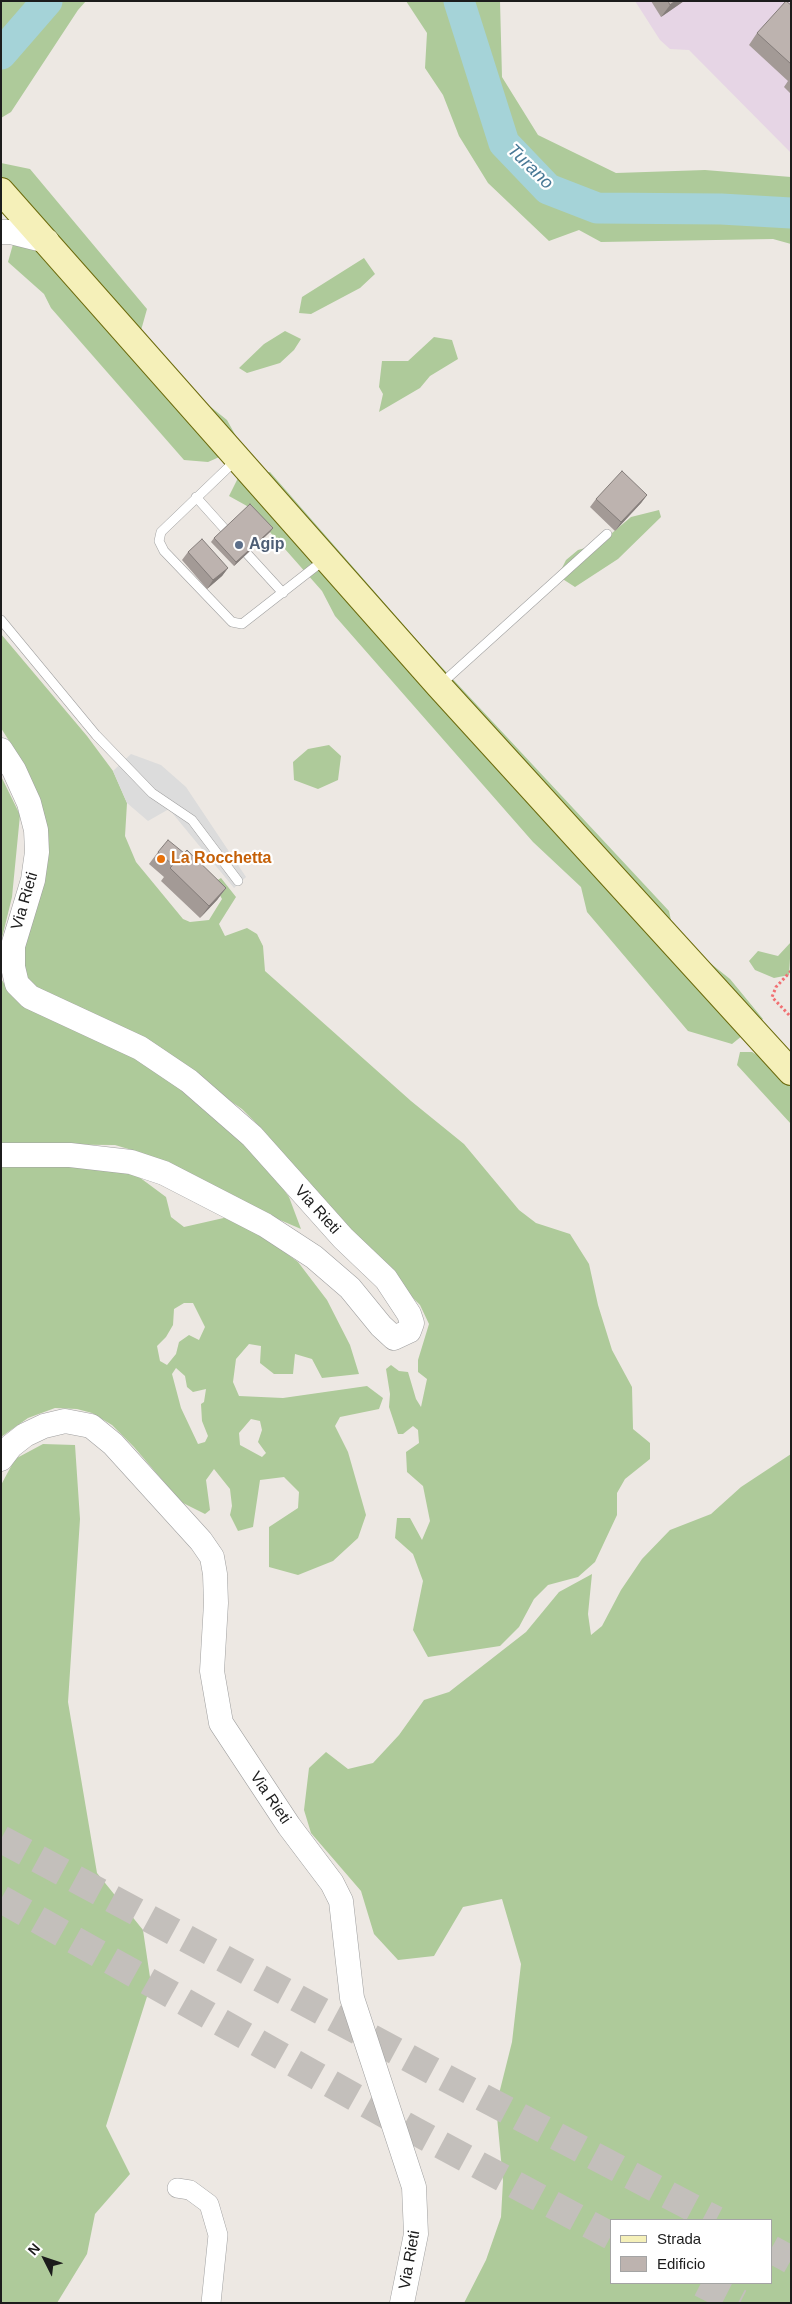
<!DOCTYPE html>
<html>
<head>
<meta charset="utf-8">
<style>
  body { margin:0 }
  #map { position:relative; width:792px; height:2304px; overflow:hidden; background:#ede8e3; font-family:Helvetica,sans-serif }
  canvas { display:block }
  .frame { position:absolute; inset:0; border:2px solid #1c1c1c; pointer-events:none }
  .legend { position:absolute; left:610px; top:2219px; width:162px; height:65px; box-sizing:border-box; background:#fff; border:1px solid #a4a4a4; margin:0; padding:6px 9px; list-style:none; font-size:15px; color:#1c1c1c }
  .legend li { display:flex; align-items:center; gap:10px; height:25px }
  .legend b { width:25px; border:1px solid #a4a4a4 }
  .north { position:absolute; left:20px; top:2234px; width:50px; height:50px; -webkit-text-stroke:4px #fff; paint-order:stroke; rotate:311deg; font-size:14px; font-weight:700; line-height:20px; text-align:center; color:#1c1c1c }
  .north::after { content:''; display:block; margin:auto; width:18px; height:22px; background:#1c1c1c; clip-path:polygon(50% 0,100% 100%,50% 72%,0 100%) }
</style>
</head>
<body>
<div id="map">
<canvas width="792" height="2304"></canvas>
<div class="frame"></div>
<ul class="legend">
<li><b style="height:6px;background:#f5f0b9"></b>Strada</li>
<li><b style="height:14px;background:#bdb3af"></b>Edificio</li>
</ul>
<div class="north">N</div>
</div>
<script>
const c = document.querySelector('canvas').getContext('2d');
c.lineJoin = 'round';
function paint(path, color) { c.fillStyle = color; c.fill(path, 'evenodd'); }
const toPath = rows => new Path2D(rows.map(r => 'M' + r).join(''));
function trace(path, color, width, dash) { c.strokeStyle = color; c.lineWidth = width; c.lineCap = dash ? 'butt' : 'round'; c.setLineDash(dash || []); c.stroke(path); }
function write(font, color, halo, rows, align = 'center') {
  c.font = font + ' Helvetica,sans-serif'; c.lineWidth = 4.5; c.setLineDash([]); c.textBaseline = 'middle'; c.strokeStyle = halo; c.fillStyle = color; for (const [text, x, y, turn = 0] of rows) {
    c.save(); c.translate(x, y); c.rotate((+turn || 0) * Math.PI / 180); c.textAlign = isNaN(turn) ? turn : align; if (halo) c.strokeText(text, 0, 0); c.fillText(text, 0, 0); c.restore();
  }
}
paint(toPath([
  [635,1,791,1,791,153,689,50,670,49,660,40]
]), '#e6d5e5');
paint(toPath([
  [1,1,86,1,78,10,11,112,1,118],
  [406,1,500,1,502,77,538,135,616,173,705,170,791,177,791,244,773,239,601,242,579,230,549,241,488,183,459,136,443,95,425,68,427,33],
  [1,163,30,169,147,309,140,334,196,395,227,420,242,447,208,462,184,460,51,308,44,294,8,262,17,230,1,209],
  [364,258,375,274,360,288,311,314,299,313,302,297],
  [285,331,301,339,294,350,280,363,247,373,239,368,264,344],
  [434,337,452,340,458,359,430,376,420,388,379,412,383,394,379,387,382,361,408,361],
  [270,472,422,646,669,911,674,934,730,979,763,1019,732,1044,688,1031,587,912,581,887,533,842,335,616,322,591,247,506,229,496,238,478],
  [659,510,661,517,618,559,575,587,558,576,566,560,578,550,599,544,631,517],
  [1,634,87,736,113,771,127,803,125,836,136,862,183,919,190,922,209,920,222,899,213,883,221,878,236,897,219,924,225,936,247,928,257,934,263,946,265,971,411,1101,464,1144,519,1210,536,1223,570,1234,589,1264,598,1305,612,1350,632,1387,633,1429,650,1443,650,1459,625,1479,617,1493,617,1515,595,1562,578,1577,548,1585,534,1599,519,1627,500,1646,428,1657,413,1630,423,1581,413,1554,395,1538,397,1518,410,1518,422,1540,430,1521,423,1486,407,1472,406,1452,419,1443,418,1430,413,1426,403,1434,398,1434,389,1407,390,1394,386,1369,391,1365,399,1371,408,1372,416,1399,421,1407,427,1379,418,1372,418,1360,429,1324,420,1305,346,1231,263,1130,242,1109,175,1063,36,989,22,974,19,955,38,891,26,768,1,728],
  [329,745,341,756,338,780,318,789,294,780,293,762,308,749],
  [1,776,20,815,12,897,1,942],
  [791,942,789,975,774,978,755,970,749,961,758,951,778,956],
  [1,979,14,997,146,1063,215,1114,271,1171,289,1197,301,1229,173,1174,142,1153,115,1145,1,1144],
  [740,1052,752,1052,775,1066,791,1084,791,1124,737,1065],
  [1,1162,39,1162,135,1174,166,1197,171,1217,184,1227,228,1217,271,1242,298,1262,327,1300,350,1345,359,1374,322,1378,312,1359,295,1354,293,1374,274,1374,260,1363,261,1346,249,1344,236,1359,233,1382,239,1396,283,1398,367,1386,383,1398,379,1409,340,1417,335,1426,348,1452,366,1515,358,1538,333,1561,298,1575,269,1567,269,1527,298,1508,299,1492,284,1477,260,1480,253,1527,238,1531,230,1515,232,1506,230,1489,214,1469,206,1480,210,1510,205,1514,181,1502,134,1447,112,1425,92,1413,77,1409,55,1408,28,1418,1,1437],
  [184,1303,193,1303,205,1327,199,1340,189,1335,179,1342,176,1354,167,1365,160,1361,157,1346,166,1337,173,1325,174,1309],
  [176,1368,185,1376,187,1387,193,1392,206,1389,204,1402,201,1404,202,1421,208,1436,205,1442,198,1444,181,1408,172,1374],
  [251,1419,260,1421,262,1430,258,1442,266,1453,262,1457,240,1445,239,1433],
  [43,1444,75,1445,80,1519,68,1702,97,1873,143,1930,151,1984,106,2126,130,2174,95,2214,87,2254,57,2303,1,2303,1,1485,15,1459],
  [791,1454,791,2303,464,2303,486,2260,501,2217,503,2181,496,2106,512,2042,521,1964,502,1899,463,1907,434,1956,398,1960,374,1934,361,1891,311,1833,304,1810,309,1768,326,1752,348,1769,373,1763,399,1735,424,1700,449,1692,526,1632,559,1592,592,1574,588,1614,591,1635,602,1626,621,1590,642,1559,670,1530,711,1514,741,1487],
  [611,2220,771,2220,771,2283,611,2283]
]), '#aeca9a');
paint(toPath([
  [131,754,161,765,186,787,246,877,234,888,169,809,148,821,127,803,113,771]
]), '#dcdcdc');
trace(toPath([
  [459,1,504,143,548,189,597,208,721,209,791,213],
  [1,54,47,1]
]), '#a5d3d8', 31);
trace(toPath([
  [1,1839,444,2077,716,2220],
  [1,1899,415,2131,611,2236],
  [771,2249,791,2260],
  [701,2283,740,2303]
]), '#c3bfbb', 28, [28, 14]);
const service = toPath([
  [236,460,161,532,159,541,164,551,232,622,242,624,324,560],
  [196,497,231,536],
  [240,546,283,593],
  [1,620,96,735,152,793,192,820,238,881],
  [441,684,607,534]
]);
const minor = toPath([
  [177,2188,190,2190,209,2204,218,2235,211,2303]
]);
const tertiary = toPath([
  [1,232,11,232,47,241],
  [1,750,14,770,29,803,36,830,37,852,33,880,13,946,13,967,17,984,30,997,140,1048,189,1081,252,1136,343,1238,386,1279,409,1314,412,1323,409,1331,394,1338,381,1326,350,1288,314,1257,265,1225,164,1173,131,1162,70,1155,1,1155],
  [1,1459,11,1446,25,1435,44,1426,65,1421,91,1426,113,1444,201,1541,212,1557,215,1574,216,1603,212,1671,221,1723,289,1826,332,1883,341,1901,352,1998,414,2187,416,2234,402,2303]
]);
const secondary = toPath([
  [1,191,439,686,791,1072]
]);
trace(service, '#a0a0a0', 10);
trace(minor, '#a0a0a0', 20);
trace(tertiary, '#a0a0a0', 25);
trace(secondary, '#6b6a0b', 28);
trace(toPath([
  [791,971,776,987,772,997,791,1017]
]), '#f17073', 3, [2.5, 2.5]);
trace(service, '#fff', 9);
trace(minor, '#fff', 19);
trace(tertiary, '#fff', 24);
trace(secondary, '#f5f0b9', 26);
paint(toPath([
  [651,1,684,1,661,17],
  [791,5,791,94,784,87,788,81,749,45,757,33],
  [647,495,641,503,615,531,590,507,596,499],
  [273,528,270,532,234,566,211,542,214,538],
  [188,552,228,568,222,576,207,589,182,560],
  [158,852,226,888,217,900,200,918,161,881,164,877,149,864]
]), '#a39a96');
paint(toPath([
  [675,1,684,1,661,17,670,5],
  [647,495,641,503,615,531,621,522],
  [273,528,270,532,234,566,236,562],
  [228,568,222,576,207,589,213,580],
  [226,888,217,900,200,918,209,906]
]), '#847d7a');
const building = toPath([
  [668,1,675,1,670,5,668,1],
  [786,1,791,5,791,64,757,33,786,1],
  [622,471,647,495,621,522,596,499,622,471],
  [250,504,273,528,236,562,214,538,250,504],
  [202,539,228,568,213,580,188,552,202,539],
  [168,840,184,853,187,850,226,888,209,906,170,868,173,865,158,852,168,840]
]);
paint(building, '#bdb3af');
trace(building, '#847d7a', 1);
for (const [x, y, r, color] of [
  [239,545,5,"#5c6f8a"],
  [161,859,5,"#e8710a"]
]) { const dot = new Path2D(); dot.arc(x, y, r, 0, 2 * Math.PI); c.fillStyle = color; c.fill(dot); trace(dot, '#fff', 2); }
write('bold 16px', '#4e5e75', '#fff', [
  ["Agip",249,545]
], 'left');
write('bold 16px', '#c56008', '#fff', [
  ["La Rocchetta",171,859]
], 'left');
write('16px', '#1c1c1c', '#fff', [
  ["Via Rieti",25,901,-74],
  ["Via Rieti",317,1210,48],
  ["Via Rieti",270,1798,56],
  ["Via Rieti",410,2260,-80]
]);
write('italic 18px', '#497996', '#fff', [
  ["Turano",530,167,44]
]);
</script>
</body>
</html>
